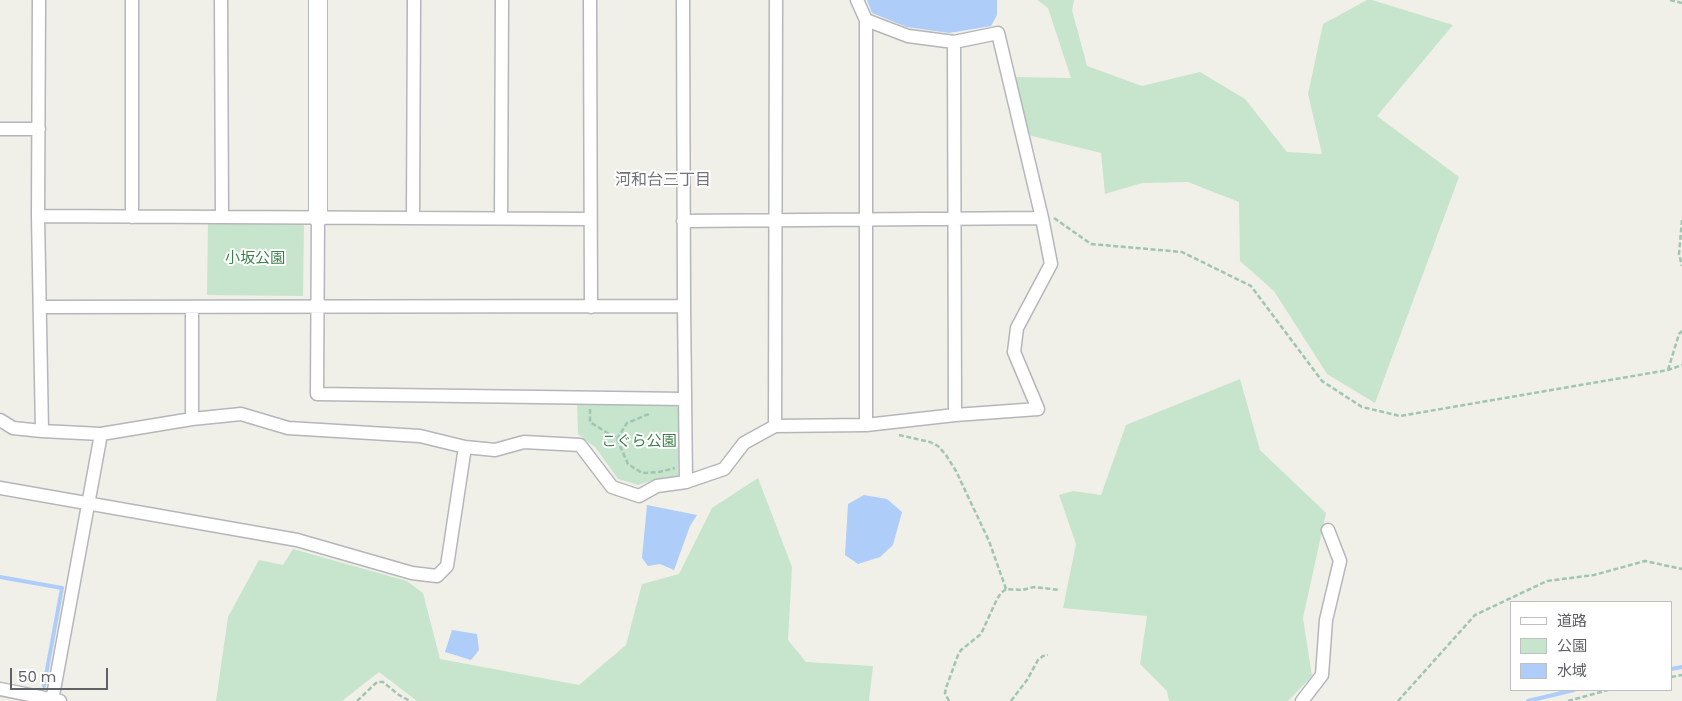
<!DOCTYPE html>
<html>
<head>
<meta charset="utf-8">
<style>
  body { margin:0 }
  #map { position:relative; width:1682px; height:701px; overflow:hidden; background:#f0efe8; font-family:Poppins,"Noto Sans JP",sans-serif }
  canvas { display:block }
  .legend { position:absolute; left:1510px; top:601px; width:162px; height:90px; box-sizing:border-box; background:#fff; border:1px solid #bfc0c2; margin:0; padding:6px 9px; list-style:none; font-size:15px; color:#5f6167 }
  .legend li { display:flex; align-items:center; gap:10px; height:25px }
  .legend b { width:25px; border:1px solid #bfc0c2 }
  .scale { position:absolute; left:10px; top:668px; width:98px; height:22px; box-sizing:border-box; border:2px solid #5f6167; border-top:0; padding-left:6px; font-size:15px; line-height:18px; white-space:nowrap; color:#5f6167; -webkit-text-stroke:4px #fff; paint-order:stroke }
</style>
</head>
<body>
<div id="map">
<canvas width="1682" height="701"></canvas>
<ul class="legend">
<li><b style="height:6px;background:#fff"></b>道路</li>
<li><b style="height:14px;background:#c7e5cc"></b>公園</li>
<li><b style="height:14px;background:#afcdf9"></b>水域</li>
</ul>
<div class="scale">50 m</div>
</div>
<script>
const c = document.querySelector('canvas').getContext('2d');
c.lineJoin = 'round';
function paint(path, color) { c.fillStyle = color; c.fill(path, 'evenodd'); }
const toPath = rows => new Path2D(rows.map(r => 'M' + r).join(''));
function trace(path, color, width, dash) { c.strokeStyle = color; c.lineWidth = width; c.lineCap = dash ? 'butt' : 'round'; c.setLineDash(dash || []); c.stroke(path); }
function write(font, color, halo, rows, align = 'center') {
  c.font = font + ' Poppins,"Noto Sans JP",sans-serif'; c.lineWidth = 4; c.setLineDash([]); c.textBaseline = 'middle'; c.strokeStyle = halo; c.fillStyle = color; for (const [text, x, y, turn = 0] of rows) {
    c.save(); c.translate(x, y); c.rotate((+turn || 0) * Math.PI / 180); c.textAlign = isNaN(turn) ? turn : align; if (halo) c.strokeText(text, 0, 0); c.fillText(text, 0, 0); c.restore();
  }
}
paint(toPath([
  [1037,0,1074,0,1072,10,1087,66,1142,86,1200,72,1245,99,1287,152,1322,154,1308,94,1323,24,1367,0,1372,0,1453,25,1377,116,1459,177,1375,403,1327,374,1274,291,1240,261,1239,202,1188,182,1142,183,1105,194,1101,153,1028,135,1014,77,1071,78,1048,8],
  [208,223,304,224,303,296,207,295],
  [1240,379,1260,450,1326,513,1303,618,1312,676,1288,701,1169,701,1167,691,1140,664,1147,616,1063,608,1076,544,1059,495,1073,491,1101,495,1126,425],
  [577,403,674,403,678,408,678,477,660,478,638,485,618,479,595,447,578,434],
  [758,478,792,567,788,640,806,662,873,666,869,701,417,701,379,672,342,701,216,701,228,617,259,560,283,565,293,549,407,581,423,593,440,659,579,685,626,645,642,584,679,574,712,508]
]), '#c7e5cc');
paint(toPath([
  [867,0,997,0,997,15,991,26,949,33,907,27,872,13],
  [864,495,887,499,902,512,893,545,880,557,858,564,845,555,848,504],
  [647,505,697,515,690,526,674,570,660,564,648,566,642,558],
  [452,630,477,634,479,650,471,660,445,652]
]), '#afcdf9');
trace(toPath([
  [0,577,62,588,44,686],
  [1671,669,1682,667],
  [1528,701,1574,690]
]), '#afcdf9', 4);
const street = toPath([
  [39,0,38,216,42,431],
  [221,0,222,217],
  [590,0,591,307],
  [683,0,684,306,686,482],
  [857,0,866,20,866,425],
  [954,42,955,415],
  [0,129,39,129],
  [38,216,590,219],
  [132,217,132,0],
  [318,218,317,394,685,399],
  [413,218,414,0],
  [501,218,502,0],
  [683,221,1042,218],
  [40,307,684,306],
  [192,419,192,307],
  [0,420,13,428,42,431,101,434,192,419,241,414,288,428,420,436,465,447,495,450,524,442,580,445,612,487,639,496,657,486,686,482,724,469,744,443,775,426,866,425,955,415,1038,409,1014,352,1017,328,1051,264,1042,218,998,33,954,42,908,36,866,20],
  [775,426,776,0],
  [0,488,297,540,412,573,437,576,447,566,465,447],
  [0,689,60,701],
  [52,701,101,434],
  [1302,701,1322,675,1326,620,1340,561,1328,530]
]);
const secondary = toPath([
  [318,0,318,218]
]);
trace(street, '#b5b6bb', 15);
trace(secondary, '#b6b8be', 20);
trace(toPath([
  [1670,0,1682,3],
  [1054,218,1091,244,1182,252,1251,286,1322,381,1362,407,1400,416,1668,370,1682,365],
  [1682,220,1679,254,1682,266],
  [1668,370,1679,334,1682,331],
  [590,409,590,422,617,439,628,464,642,473,659,472,675,468],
  [899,435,930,442,938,446,946,455,956,471,989,541,1006,589],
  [617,439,627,423,649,414],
  [1671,677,1682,675],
  [357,701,377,682,383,682,399,695,410,701],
  [949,701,945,693,946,688,958,655,961,650,981,634,997,599,1001,593,1006,589,1022,590,1034,587,1060,590],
  [1011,701,1027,680,1038,660,1043,656,1048,655],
  [1398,701,1475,615,1547,581,1594,575,1645,561,1682,569],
  [1568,701,1608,690]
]), '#a0c6b1', 2.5, [5, 2.5]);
trace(street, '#fff', 12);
trace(secondary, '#fff', 18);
write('15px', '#3c814a', '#fff', [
  ["小坂公園",255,259],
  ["こぐら公園",639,442]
]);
write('16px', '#707379', '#fff', [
  ["河和台三丁目",663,181]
]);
</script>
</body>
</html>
